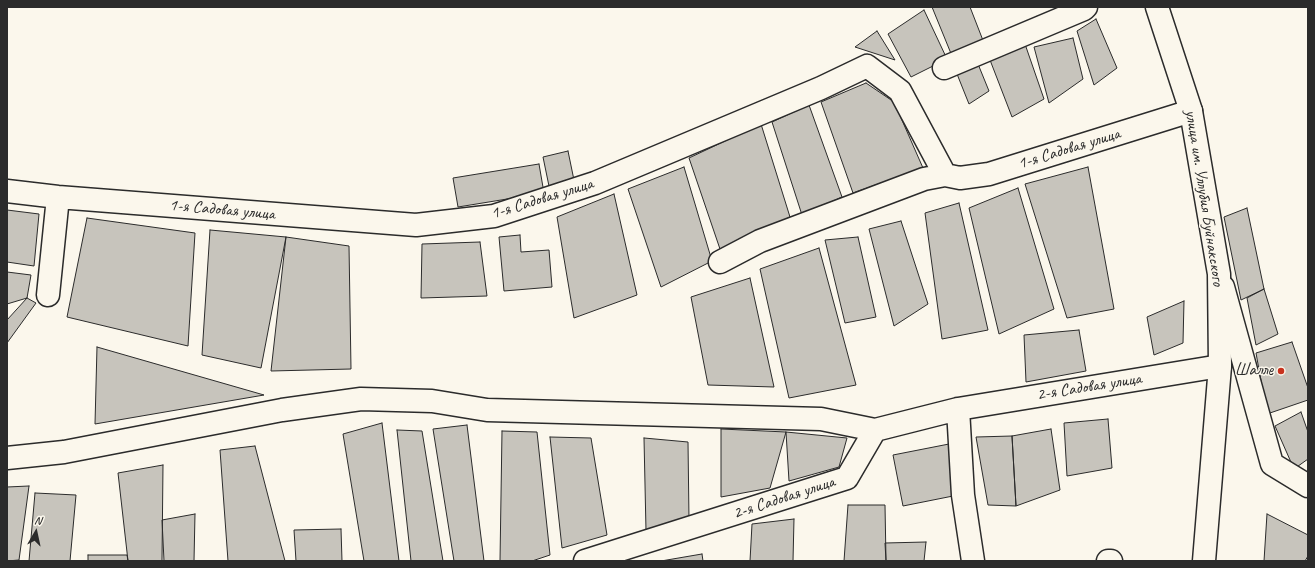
<!DOCTYPE html>
<html>
<head>
<meta charset="utf-8">
<style>
  body { margin:0 }
  #map { position:relative; width:1315px; height:568px; overflow:hidden; background:#fbf7ec; font-family:Caveat,sans-serif }
  canvas { display:block }
  .frame { position:absolute; inset:0; border:8px solid #2b2b2b; pointer-events:none }
  .north { position:absolute; left:16px; top:512px; width:40px; height:40px; -webkit-text-stroke:3px #fbf7ec; paint-order:stroke; rotate:9deg; font-size:11px; font-weight:700; line-height:16px; text-align:center; color:#2b2b2b }
  .north::after { content:''; display:block; margin:auto; width:14px; height:18px; background:#2b2b2b; clip-path:polygon(50% 0,100% 100%,50% 72%,0 100%) }
</style>
</head>
<body>
<div id="map">
<canvas width="1315" height="568"></canvas>
<div class="frame"></div>
<div class="north">N</div>
</div>
<script>
const c = document.querySelector('canvas').getContext('2d');
c.lineJoin = 'round';
function paint(path, color) { c.fillStyle = color; c.fill(path, 'evenodd'); }
const toPath = rows => new Path2D(rows.map(r => 'M' + r).join(''));
function trace(path, color, width, dash) { c.strokeStyle = color; c.lineWidth = width; c.lineCap = dash ? 'butt' : 'round'; c.setLineDash(dash || []); c.stroke(path); }
function write(font, color, halo, rows, align = 'center') {
  c.font = font + ' Caveat,sans-serif'; c.lineWidth = 3; c.setLineDash([]); c.textBaseline = 'middle'; c.strokeStyle = halo; c.fillStyle = color; for (const [text, x, y, turn = 0] of rows) {
    c.save(); c.translate(x, y); c.rotate((+turn || 0) * Math.PI / 180); c.textAlign = isNaN(turn) ? turn : align; if (halo) c.strokeText(text, 0, 0); c.fillText(text, 0, 0); c.restore();
  }
}
const building = toPath([
  [932,7,970,7,984,43,952,56,932,7],
  [924,10,947,59,911,77,888,34,924,10],
  [1096,19,1117,68,1094,85,1077,31,1096,19],
  [877,31,895,60,855,47,877,31],
  [1073,38,1083,79,1049,103,1034,47,1073,38],
  [1025,44,1044,99,1012,117,990,60,1025,44],
  [978,64,989,91,969,104,957,74,978,64],
  [866,83,894,102,923,168,853,193,821,102,866,83],
  [809,105,842,197,802,215,772,122,809,105],
  [761,124,790,217,721,252,689,158,761,124],
  [568,151,575,185,550,191,543,157,568,151],
  [539,164,544,193,458,207,453,178,539,164],
  [684,167,712,261,661,287,628,189,684,167],
  [1088,167,1114,309,1067,318,1025,184,1088,167],
  [1018,188,1054,309,999,334,969,208,1018,188],
  [614,194,637,295,574,318,557,217,614,194],
  [959,203,988,330,942,339,925,213,959,203],
  [1247,208,1264,289,1241,300,1224,217,1247,208],
  [7,210,39,214,34,266,7,262,7,210],
  [87,218,195,233,188,346,67,317,87,218],
  [901,221,928,304,894,326,869,229,901,221],
  [210,230,286,237,261,368,202,355,210,230],
  [520,235,521,252,549,250,552,287,504,291,499,237,520,235],
  [286,237,349,246,351,369,271,371,286,237],
  [858,237,876,317,845,323,825,240,858,237],
  [480,242,487,296,421,298,422,244,480,242],
  [819,248,856,385,789,398,760,269,819,248],
  [7,272,31,275,27,298,7,304,7,272],
  [750,278,774,387,708,385,691,297,750,278],
  [1264,289,1278,334,1256,345,1247,298,1264,289],
  [27,298,36,303,7,343,7,320,27,298],
  [1184,301,1183,343,1154,355,1147,317,1184,301],
  [1079,330,1086,371,1026,382,1024,335,1079,330],
  [1292,342,1308,388,1308,400,1267,414,1256,353,1292,342],
  [97,347,264,395,95,424,97,347],
  [1301,412,1308,432,1308,459,1294,469,1275,426,1301,412],
  [1108,419,1112,468,1067,476,1064,423,1108,419],
  [382,423,399,561,364,561,343,434,382,423],
  [467,425,484,561,454,561,433,429,467,425],
  [721,429,786,432,770,488,721,497,721,429],
  [1051,429,1060,490,1016,506,1012,436,1051,429],
  [397,430,422,431,443,561,411,561,397,430],
  [502,431,537,432,550,555,532,561,500,561,502,431],
  [786,432,847,438,839,467,789,481,786,432],
  [1012,436,1016,506,988,505,976,437,1012,436],
  [550,437,591,438,607,535,562,548,550,437],
  [644,438,688,442,689,520,646,531,644,438],
  [949,444,958,495,903,506,893,455,949,444],
  [255,446,285,561,228,561,220,450,255,446],
  [163,465,162,561,128,561,118,473,163,465],
  [29,486,19,560,7,561,7,487,29,486],
  [35,493,76,495,70,561,29,561,35,493],
  [848,505,885,505,886,561,844,561,848,505],
  [195,514,194,561,164,561,162,520,195,514],
  [1267,514,1308,535,1308,556,1305,561,1264,561,1267,514],
  [794,519,793,561,750,561,752,524,794,519],
  [341,529,342,561,296,561,294,530,341,529],
  [926,542,924,561,886,561,885,543,926,542],
  [702,554,703,561,661,561,702,554],
  [88,555,127,555,128,561,88,561,88,555]
]);
paint(building, '#c7c4bc');
trace(building, '#2b2b2b', 1);
const street = toPath([
  [944,68,1084,9,1086,7],
  [7,191,58,197,416,225,494,216,595,183,821,88,867,66,900,91,945,175],
  [720,262,760,241,924,179,945,175,960,178,989,174,1191,111],
  [1223,287,1272,464,1308,486],
  [48,295,58,197],
  [958,409,963,495,973,561],
  [7,458,64,452,282,410,361,399,432,401,487,410,821,419,875,430],
  [585,561,847,478,875,430,958,409,1220,366],
  [1108,561,1111,561]
]);
const secondary = toPath([
  [1157,7,1191,111,1219,274,1220,366,1204,561]
]);
trace(street, '#2b2b2b', 25);
trace(secondary, '#2b2b2b', 25);
trace(street, '#fbf7ec', 22);
trace(secondary, '#fbf7ec', 22);
for (const [x, y, r, color] of [
  [1281,371,4,"#c8321e"]
]) { const dot = new Path2D(); dot.arc(x, y, r, 0, 2 * Math.PI); c.fillStyle = color; c.fill(dot); trace(dot, '#fbf7ec', 1.5); }
write('17px', '#2b2b2b', '#fbf7ec', [
  ["1-я Садовая улица",1069,149,-17],
  ["улица им. Уллубия Буйнакского",1204,198,81],
  ["1-я Садовая улица",542,199,-17],
  ["1-я Садовая улица",222,210,5],
  ["2-я Садовая улица",1089,387,-9],
  ["2-я Садовая улица",784,498,-18]
]);
write('17px', '#2b2b2b', '#fbf7ec', [
  ["Шалле",1273,371]
], 'right');
</script>
</body>
</html>
